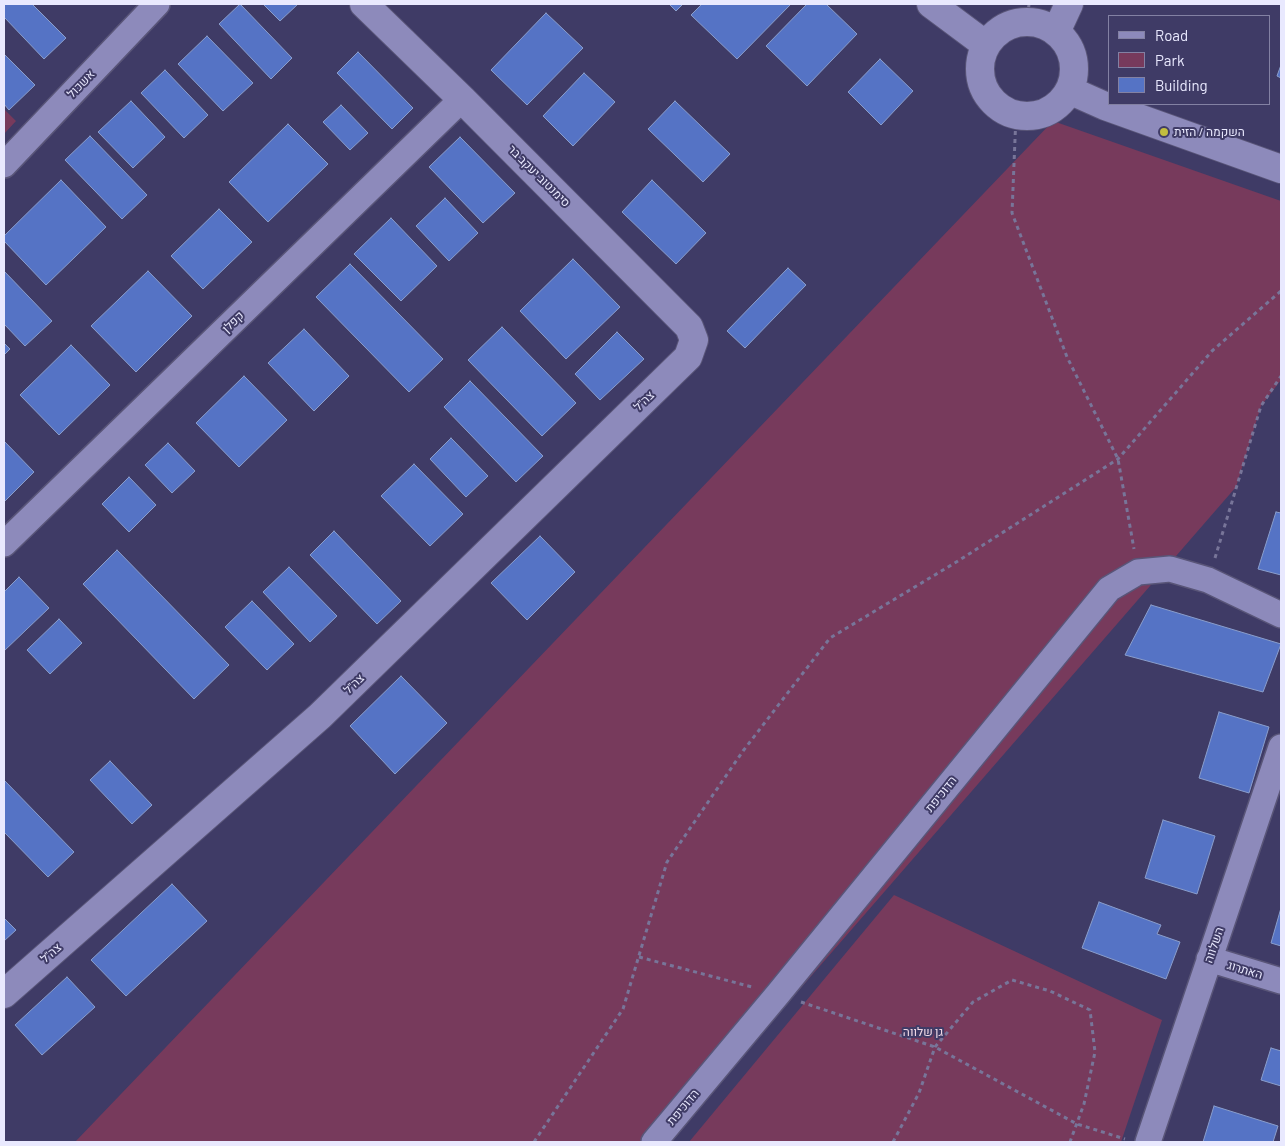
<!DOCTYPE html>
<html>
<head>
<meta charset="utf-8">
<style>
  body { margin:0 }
  #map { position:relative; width:1285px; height:1146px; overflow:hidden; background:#3f3b66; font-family:Barlow,sans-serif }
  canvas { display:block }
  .frame { position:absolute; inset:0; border:5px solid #e9e9fe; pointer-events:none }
  .legend { position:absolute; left:1108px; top:15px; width:162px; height:90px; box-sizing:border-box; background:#3f3b66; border:1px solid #8381a3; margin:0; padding:6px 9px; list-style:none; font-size:15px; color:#e9e9fe }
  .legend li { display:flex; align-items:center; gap:10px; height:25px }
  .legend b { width:25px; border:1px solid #8381a3 }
</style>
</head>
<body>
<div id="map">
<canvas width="1285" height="1146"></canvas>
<div class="frame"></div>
<ul class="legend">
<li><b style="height:6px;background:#8d8abb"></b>Road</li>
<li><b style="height:14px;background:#773a5c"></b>Park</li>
<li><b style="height:14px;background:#5573c5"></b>Building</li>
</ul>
</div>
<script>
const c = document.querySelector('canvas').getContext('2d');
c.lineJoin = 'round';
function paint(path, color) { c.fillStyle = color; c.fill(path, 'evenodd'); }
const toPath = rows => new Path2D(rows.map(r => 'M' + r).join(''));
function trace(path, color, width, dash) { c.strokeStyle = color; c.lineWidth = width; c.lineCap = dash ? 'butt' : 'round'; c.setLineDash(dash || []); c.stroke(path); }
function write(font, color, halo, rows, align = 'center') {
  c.font = font + ' Barlow,Heebo,sans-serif'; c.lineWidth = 4; c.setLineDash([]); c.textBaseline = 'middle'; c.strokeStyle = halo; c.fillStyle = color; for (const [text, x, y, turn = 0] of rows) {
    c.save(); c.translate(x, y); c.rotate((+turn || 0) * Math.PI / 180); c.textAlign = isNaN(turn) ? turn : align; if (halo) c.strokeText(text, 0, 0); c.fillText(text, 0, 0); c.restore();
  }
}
paint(toPath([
  [4,109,16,121,4,134],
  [1053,121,1281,201,1281,380,1261,406,1236,487,667,1142,75,1142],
  [894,895,1162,1020,1121,1142,689,1142]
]), '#773a5c');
const building = toPath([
  [4,4,32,4,66,38,44,59,4,17,4,4],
  [240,4,292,58,271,79,219,24,240,4],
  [263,4,298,4,280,21,263,4],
  [669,4,683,4,676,11,669,4],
  [702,4,791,4,737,59,691,15,702,4],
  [807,4,826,4,857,34,807,86,766,46,807,4],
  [546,13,583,48,527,105,491,70,546,13],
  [207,36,253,83,223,111,178,64,207,36],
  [358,52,413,108,392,129,337,73,358,52],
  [4,54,35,85,9,110,4,104,4,54],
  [880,59,913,91,881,125,848,92,880,59],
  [1281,65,1281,78,1277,76,1281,65],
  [165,70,208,115,184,138,141,93,165,70],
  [584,73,615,102,573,146,543,116,584,73],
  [131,101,165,137,133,168,98,132,131,101],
  [675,101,730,154,703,182,648,129,675,101],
  [341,105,368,133,350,150,323,122,341,105],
  [288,124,328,164,268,222,229,182,288,124],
  [90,136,147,195,122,219,65,160,90,136],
  [460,137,515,193,483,223,429,167,460,137],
  [61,180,106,227,46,285,4,241,4,236,61,180],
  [652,180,706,233,676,264,622,212,652,180],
  [445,198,478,233,449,261,416,226,445,198],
  [219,209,252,242,203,289,171,256,219,209],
  [391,218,437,266,401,301,354,254,391,218],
  [573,259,620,307,566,359,520,311,573,259],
  [350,264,443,359,409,392,316,297,350,264],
  [788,268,806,285,745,348,727,331,788,268],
  [4,271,52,321,25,346,4,324,4,271],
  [148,271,192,316,136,372,91,326,148,271],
  [502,327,576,403,542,436,468,360,502,327],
  [304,329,349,376,314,411,268,363,304,329],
  [617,332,644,359,600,400,575,374,617,332],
  [4,343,10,349,4,355,4,343],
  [71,345,110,385,59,435,20,395,71,345],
  [244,376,287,420,239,467,196,423,244,376],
  [470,381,543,456,516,482,444,407,470,381],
  [451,438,488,476,466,497,430,459,451,438],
  [4,441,34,472,4,502,4,441],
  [168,443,195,471,172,493,145,465,168,443],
  [414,464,463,514,430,546,381,496,414,464],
  [129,477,156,505,129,532,102,504,129,477],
  [1276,512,1281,513,1281,575,1258,569,1276,512],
  [334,531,401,601,377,624,310,555,334,531],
  [540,536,575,572,527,620,491,583,540,536],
  [117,550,229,665,194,699,83,584,117,550],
  [289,567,337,616,310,642,263,592,289,567],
  [19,577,49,608,4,651,4,592,19,577],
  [252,601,294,644,267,670,225,627,252,601],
  [1151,605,1281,644,1263,692,1125,655,1151,605],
  [59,619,82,643,50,674,27,650,59,619],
  [401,676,447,723,395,774,350,726,401,676],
  [1219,712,1269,727,1249,793,1199,778,1219,712],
  [110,761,152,805,132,824,90,780,110,761],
  [4,780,74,852,48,877,4,832,4,780],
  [1163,820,1215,836,1197,894,1145,878,1163,820],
  [172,884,207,921,126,996,91,960,172,884],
  [1099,902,1161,925,1157,934,1180,942,1166,979,1082,948,1099,902],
  [1281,908,1281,946,1271,943,1281,908],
  [4,918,16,930,4,941,4,918],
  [67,977,95,1007,42,1055,15,1025,67,977],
  [1271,1048,1281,1051,1281,1086,1261,1080,1271,1048],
  [1214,1106,1278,1126,1273,1142,1203,1142,1214,1106]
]);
paint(building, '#5573c5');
trace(building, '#8a9ecc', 1);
const minor = toPath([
  [4,165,157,4],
  [4,544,462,99],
  [1209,959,1281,981],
  [654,1142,778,994,1109,589,1138,572,1170,569,1208,580,1281,615],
  [1148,1142,1281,747]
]);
const tertiary = toPath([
  [931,4,986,45],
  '980 69a47 47 0 1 1 94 0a47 47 0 1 1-94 0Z',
  [1056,32,1069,4],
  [1069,90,1105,106,1281,169],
  [4,994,320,716,688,357,694,340,689,327,462,99,364,4]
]);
trace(minor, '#595578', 28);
trace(tertiary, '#595578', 30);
trace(toPath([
  [1027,23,1029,4],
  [1016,115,1012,213,1067,357,1118,459,1134,549],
  [1215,558,1261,406,1281,376],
  [639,957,752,987],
  [801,1002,935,1047,1077,1124,1125,1139],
  [534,1142,623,1009,667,862,743,751,830,638,958,561,1118,459,1212,351,1281,291],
  [893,1142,919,1093,935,1047,973,1002,1012,980,1050,991,1090,1010,1095,1052,1084,1104,1070,1142]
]), '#787599', 3, [4, 4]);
trace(minor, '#8d8abb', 25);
trace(tertiary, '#8d8abb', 28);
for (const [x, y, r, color] of [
  [1164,132,5,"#c2bd3f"]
]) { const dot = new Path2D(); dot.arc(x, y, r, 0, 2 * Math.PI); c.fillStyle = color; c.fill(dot); trace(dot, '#3f3b66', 2); }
write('12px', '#e9e9fe', '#3f3b66', [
  ["אשכול",81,84,-46],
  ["סימנטוב יעקב בר",539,176,45],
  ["קפלן",233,322,-44],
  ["צה\"ל",644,401,-44],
  ["צה\"ל",354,684,-44],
  ["הדוכיפת",941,794,-51],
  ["השלווה",1214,945,-71],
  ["צה\"ל",51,953,-41],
  ["האתרוג",1245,970,17],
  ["הדוכיפת",683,1107,-50]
]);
write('12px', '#e9e9fe', '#3f3b66', [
  ["השקמה / הזית",1174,132]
], 'left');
write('12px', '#f2d9e5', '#3f3b66', [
  ["גן שלווה",923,1032]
]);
</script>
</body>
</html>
